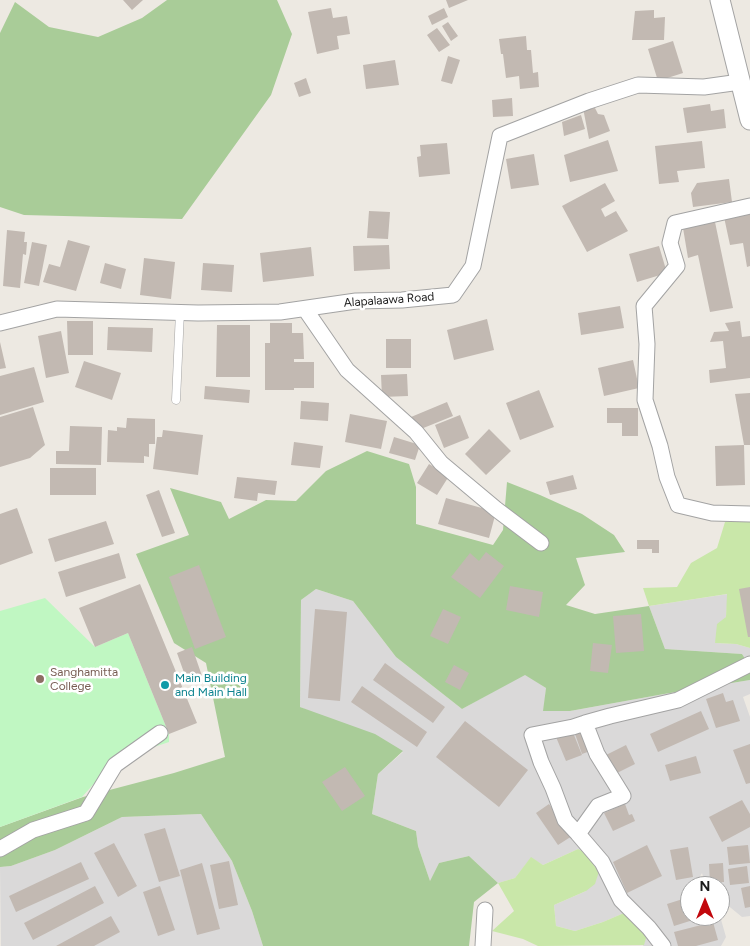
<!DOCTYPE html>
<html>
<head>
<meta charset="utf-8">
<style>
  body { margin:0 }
  #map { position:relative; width:750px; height:946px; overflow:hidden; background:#ede9e2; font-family:Figtree,sans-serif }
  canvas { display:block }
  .north { position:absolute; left:680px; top:876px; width:50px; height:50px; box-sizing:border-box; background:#fff; border:1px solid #a4a4a4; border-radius:50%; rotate:0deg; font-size:14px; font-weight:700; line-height:20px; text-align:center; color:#1c1c1c }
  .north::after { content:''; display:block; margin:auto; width:18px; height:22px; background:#c2070c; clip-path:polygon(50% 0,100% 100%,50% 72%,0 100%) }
</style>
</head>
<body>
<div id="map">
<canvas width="750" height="946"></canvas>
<div class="north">N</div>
</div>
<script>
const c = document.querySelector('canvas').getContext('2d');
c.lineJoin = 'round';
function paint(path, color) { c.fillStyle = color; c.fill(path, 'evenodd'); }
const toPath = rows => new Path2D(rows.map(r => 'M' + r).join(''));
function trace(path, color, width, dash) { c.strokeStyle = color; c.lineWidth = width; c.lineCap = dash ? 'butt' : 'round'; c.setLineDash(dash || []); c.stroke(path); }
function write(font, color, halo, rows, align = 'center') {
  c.font = font + ' Figtree,sans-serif'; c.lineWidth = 5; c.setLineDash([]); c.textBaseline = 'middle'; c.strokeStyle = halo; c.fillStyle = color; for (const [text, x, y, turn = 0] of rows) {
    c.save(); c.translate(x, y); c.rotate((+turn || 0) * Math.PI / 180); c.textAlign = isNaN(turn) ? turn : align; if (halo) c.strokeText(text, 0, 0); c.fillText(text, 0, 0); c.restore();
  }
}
paint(toPath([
  [316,589,353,601,396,657,462,709,525,674,546,688,544,711,570,711,664,694,750,680,750,694,743,697,750,717,750,916,742,917,720,899,720,886,706,886,702,873,694,886,690,886,690,916,720,916,726,937,721,946,643,946,649,928,631,910,603,922,575,931,556,926,554,905,586,891,578,849,543,865,531,858,515,878,498,883,469,856,439,863,430,881,418,846,416,831,372,814,378,774,403,752,300,707,301,600],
  [728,594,726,617,715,643,736,644,750,648,750,666,742,654,665,649,649,606],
  [201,814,232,861,252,911,263,946,1,946,0,867,11,866,55,850,122,817]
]), '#dad9d9');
paint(toPath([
  [750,517,750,648,736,644,715,643,717,624,726,617,727,594,649,606,643,588,677,587,691,563,717,548,725,522],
  [578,849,602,862,595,884,586,891,554,905,556,926,575,931,603,922,631,910,649,928,644,945,538,946,523,939,492,931,514,911,498,883,515,878,531,857,543,865]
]), '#c9e7a9');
paint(toPath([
  [167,0,277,0,292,34,271,95,182,219,24,215,0,207,0,33,15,2,49,27,98,37,142,18],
  [367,451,409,464,416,487,416,524,493,545,503,530,507,482,540,495,582,514,614,535,625,552,576,558,585,585,566,605,595,614,649,606,665,649,742,654,750,666,750,680,664,694,570,711,543,711,546,688,525,675,462,709,396,657,353,601,316,589,301,600,300,707,375,734,403,751,378,774,372,814,416,831,418,846,430,881,439,863,469,856,498,883,474,902,469,946,263,946,252,911,232,861,201,814,122,817,55,850,11,866,0,867,0,827,83,797,174,773,225,757,206,663,174,643,136,554,189,535,170,488,221,502,229,519,266,500,296,501,326,471]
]), '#a9cc98');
paint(toPath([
  [45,598,95,647,128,633,169,734,169,742,115,760,82,797,0,827,0,611]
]), '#c0f7c2');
paint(toPath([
  [123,0,143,0,132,10],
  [446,0,468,0,449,8],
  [331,8,333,18,347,16,350,34,337,36,339,49,317,54,308,12],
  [444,8,448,17,432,25,428,16],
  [654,10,654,18,665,17,664,40,632,40,635,11],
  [448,22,458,36,451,41,442,26],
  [437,28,450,45,439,52,427,35],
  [526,36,527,50,531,50,533,73,538,72,539,87,520,89,519,76,506,78,503,54,501,54,499,39],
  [673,41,683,73,658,81,648,49],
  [448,56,460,60,452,84,441,81],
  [395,60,399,85,366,89,363,65],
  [306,78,311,93,299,97,294,83],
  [512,98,513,116,493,117,492,100],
  [710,104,711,111,724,109,726,128,687,133,683,108],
  [594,106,598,114,604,115,610,131,589,139,583,108],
  [581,115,585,129,564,136,562,122],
  [608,140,618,171,570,182,564,155],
  [702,141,705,168,677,171,679,182,659,184,655,146],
  [447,143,450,174,419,177,417,157,421,156,420,145],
  [534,154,539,185,511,189,506,159],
  [729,179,732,202,693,207,691,193,697,183],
  [605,183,615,201,601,209,605,217,616,211,628,231,587,252,562,206],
  [369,211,390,212,388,239,367,238],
  [750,212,750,266,747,267,743,243,730,245,724,217],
  [715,222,733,308,710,312,698,255,688,258,683,228],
  [7,230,25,232,24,242,27,242,26,255,23,254,20,288,3,286],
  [68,240,90,246,76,291,43,282,49,264,60,267],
  [32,242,47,245,39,286,24,283],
  [389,245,390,269,354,271,353,246],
  [659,246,667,273,637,282,629,254],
  [311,247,314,276,263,282,260,253],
  [144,258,175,262,171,299,140,295],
  [105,263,126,269,121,289,100,283],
  [203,263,234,265,232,292,201,290],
  [620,306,624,328,581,335,578,313],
  [487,319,494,350,454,360,447,330],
  [67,321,93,321,93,355,68,355],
  [740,321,742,337,750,336,750,378,710,383,709,370,726,368,723,341,710,342,714,332,729,331,725,323],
  [270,323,292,323,292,333,303,333,304,359,294,359,294,362,314,362,314,388,294,388,294,390,265,390,265,343,270,343],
  [217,325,250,325,250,377,216,377],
  [108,327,153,328,152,352,107,350],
  [61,331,69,373,46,378,38,336],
  [386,339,411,339,411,368,386,368],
  [0,342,6,368,0,369],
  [633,360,639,388,604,396,598,368],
  [84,361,121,373,112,400,75,387],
  [34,367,44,402,0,415,0,376],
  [407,374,408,396,382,397,381,375],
  [205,386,250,390,249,403,204,399],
  [539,390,554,427,520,440,506,403],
  [750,393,750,445,744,445,745,485,716,486,715,446,744,445,735,394],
  [301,401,329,403,328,421,300,419],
  [447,402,453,416,416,431,411,417],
  [33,407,45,445,30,458,0,467,0,417],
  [607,408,638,408,638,436,622,436,622,423,607,423],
  [350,414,387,421,381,449,345,442],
  [460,415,469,438,444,448,435,425],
  [127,418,155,419,155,444,149,444,149,457,144,456,144,463,107,462,108,430,117,431,117,427,126,428],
  [70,426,102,427,101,465,56,464,56,451,69,451],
  [489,429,511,451,486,475,465,454],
  [163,430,203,435,198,475,153,469,157,437,162,437],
  [394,437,420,445,415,460,389,453],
  [294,442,323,446,320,468,291,465],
  [429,464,449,476,437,495,417,483],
  [50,468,96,468,96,495,50,495],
  [573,475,577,489,550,495,546,482],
  [237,477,277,481,275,495,258,493,257,501,234,498],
  [159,490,175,533,162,537,146,495],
  [446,498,496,512,489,538,438,524],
  [17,508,33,553,0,565,0,514],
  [106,521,114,544,55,562,48,539],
  [637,540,659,540,659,553,652,553,652,549,637,549],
  [486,552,504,566,480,598,451,577,470,553,479,561],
  [119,553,126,578,66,597,58,572],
  [199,565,226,637,195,649,169,577],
  [140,584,197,723,169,734,128,633,95,647,79,608],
  [510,586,543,592,539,617,506,610],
  [750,587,750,637,748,637,739,589],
  [315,609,347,612,340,701,308,698],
  [443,609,461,617,448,644,430,636],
  [641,614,644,651,616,653,613,616],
  [593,643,612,645,608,673,590,671],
  [192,647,202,676,187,681,177,653],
  [385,663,445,707,433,723,373,680],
  [454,665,469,673,460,690,445,682],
  [362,686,427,732,417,747,351,702],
  [723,693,726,702,733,700,740,721,716,728,706,699],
  [701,711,709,729,658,752,650,734],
  [465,721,528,770,499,807,436,757],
  [585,727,593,750,582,754,574,731],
  [572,730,582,755,566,761,556,737],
  [750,744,750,783,746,784,733,750],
  [626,745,635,764,615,774,606,755],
  [696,756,701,773,670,781,665,765],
  [345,767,365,796,342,811,322,782],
  [742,800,750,814,750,827,722,842,709,817],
  [549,804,572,836,558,845,536,813],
  [625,804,629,815,632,814,635,821,613,831,604,813],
  [165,828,180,876,159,882,144,834],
  [114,843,137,886,118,897,94,853],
  [647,845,662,876,627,893,613,862],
  [748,845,750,863,729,865,727,847],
  [688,847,693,877,676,880,670,850],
  [229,861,238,905,219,909,210,865],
  [81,862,89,879,16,912,9,896],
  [202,863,220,929,197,935,180,870],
  [723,863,724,882,710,883,709,864],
  [747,866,749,883,730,885,728,869],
  [95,886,104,903,33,940,24,923],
  [160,886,175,930,158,936,143,892],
  [750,886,750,907,745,908,741,888],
  [686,898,690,916,692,916,693,920,674,926,667,904],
  [111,916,120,932,94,946,56,946],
  [713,922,718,940,696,946,678,946,674,932]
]), '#c2b9b2');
const service = toPath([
  [176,400,180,312]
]);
const minor = toPath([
  [750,206,675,223,670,243,677,266,644,306,647,344,645,400,660,446,667,477,678,505,712,513,750,514],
  [305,309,347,370,416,432,441,463,496,509,541,543],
  [0,323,57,309,198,313,280,312,356,301,402,300,453,295,473,266,500,136,589,101,638,85,704,87,740,82],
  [585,723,597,754,623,796,598,806,578,834,565,820,553,788,541,762,532,735,573,727,585,723,610,716,678,700,750,664],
  [578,834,602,862,621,900,649,928,663,946],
  [0,849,33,830,86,813,115,765,160,733],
  [483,946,485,910]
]);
const tertiary = toPath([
  [720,0,750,120]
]);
trace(service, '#a3a3a3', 9);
trace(minor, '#a3a3a3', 17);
trace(tertiary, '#a3a3a3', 21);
trace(service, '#fff', 8);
trace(minor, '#fff', 15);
trace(tertiary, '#fff', 19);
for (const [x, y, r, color] of [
  [40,679,5,"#8d6e63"],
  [165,685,5,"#0f9aa8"]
]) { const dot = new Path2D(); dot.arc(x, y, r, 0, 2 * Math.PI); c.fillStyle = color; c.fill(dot); trace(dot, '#fff', 2); }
write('12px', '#1c1c1c', '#fff', [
  ["Alapalaawa Road",389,300,-4]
]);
write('12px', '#785e54', '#fff', [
  ["Sanghamitta",50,672],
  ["College",50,686]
], 'left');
write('12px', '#0d838f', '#fff', [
  ["Main Building",175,678],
  ["and Main Hall",175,692]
], 'left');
</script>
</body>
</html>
